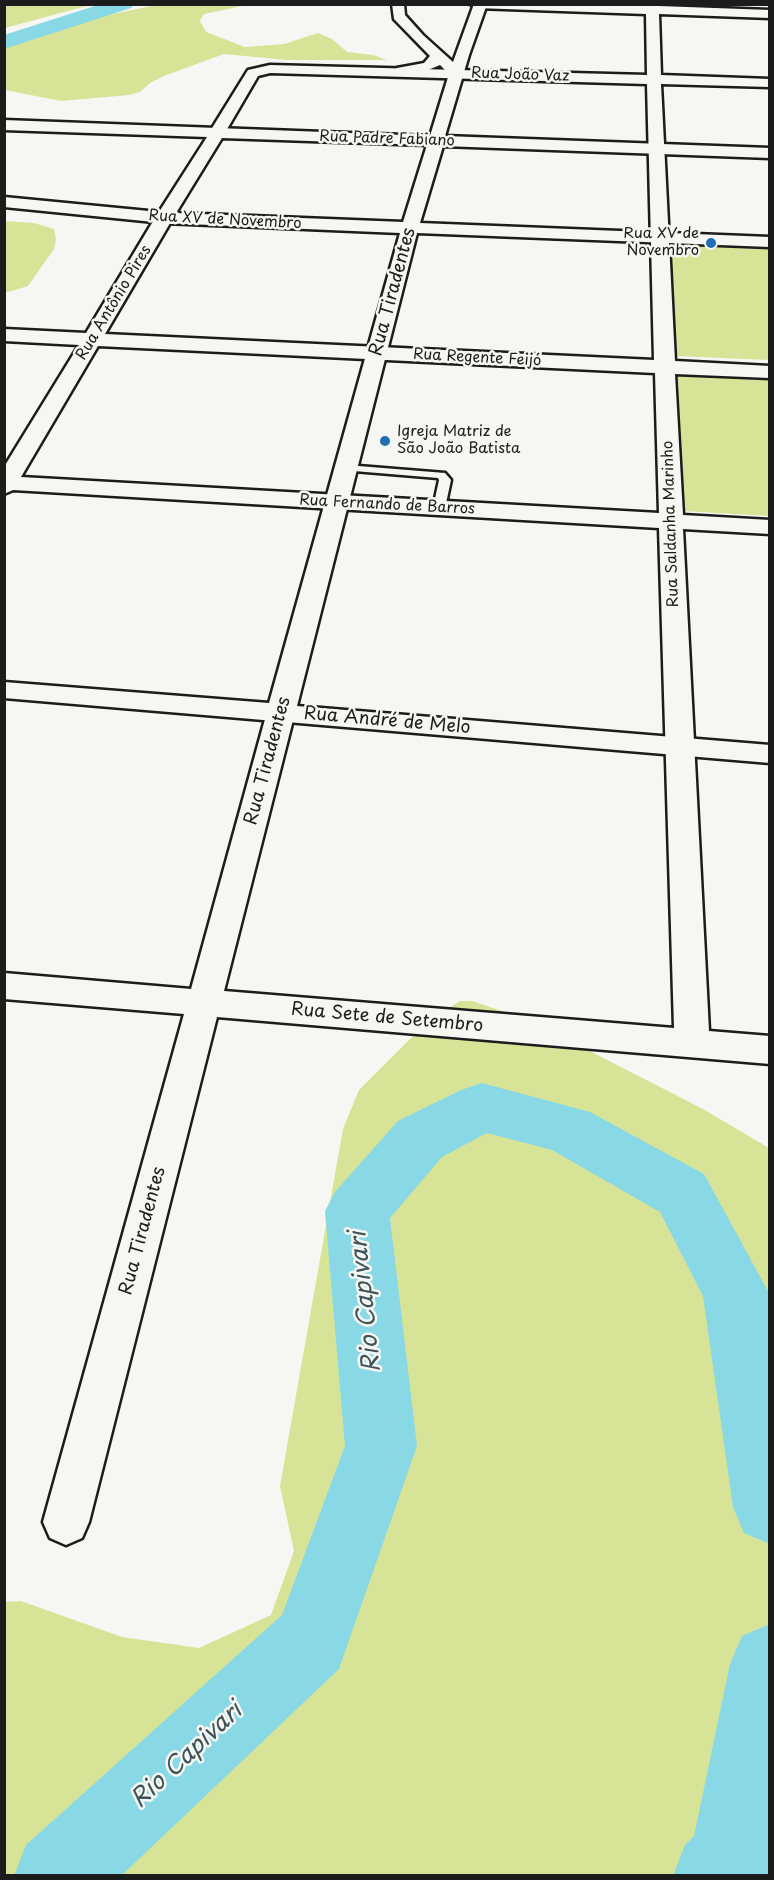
<!DOCTYPE html>
<html>
<head>
<meta charset="utf-8">
<style>
  body { margin:0 }
  #map { position:relative; width:774px; height:1880px; overflow:hidden; background:#f6f6f2; font-family:"Playpen Sans",sans-serif }
  canvas { display:block }
  .frame { position:absolute; inset:0; border:6px solid #1c1c1c; pointer-events:none }
</style>
</head>
<body>
<div id="map">
<canvas width="774" height="1880"></canvas>
<div class="frame"></div>
</div>
<script>
const c = document.querySelector('canvas').getContext('2d');
c.lineJoin = 'round';
function paint(path, color) { c.fillStyle = color; c.fill(path, 'evenodd'); }
const toPath = rows => new Path2D(rows.map(r => 'M' + r).join(''));
function trace(path, color, width, dash) { c.strokeStyle = color; c.lineWidth = width; c.lineCap = dash ? 'butt' : 'round'; c.setLineDash(dash || []); c.stroke(path); }
function write(font, color, halo, rows, align = 'center') {
  c.font = font + ' "Playpen Sans",sans-serif'; c.lineWidth = 5; c.setLineDash([]); c.textBaseline = 'middle'; c.strokeStyle = halo; c.fillStyle = color; for (const [text, x, y, turn = 0] of rows) {
    c.save(); c.translate(x, y); c.rotate((+turn || 0) * Math.PI / 180); c.textAlign = isNaN(turn) ? turn : align; if (halo) c.strokeText(text, 0, 0); c.fillText(text, 0, 0); c.restore();
  }
}
paint(toPath([
  [5,4,90,4,90,5,5,28],
  [247,5,204,14,200,21,206,32,245,47,284,44,318,33,332,39,347,52,373,55,387,60,287,60,224,54,164,76,150,83,140,92,129,95,61,101,5,90,5,45,66,24,156,5],
  [5,221,34,223,54,229,56,239,54,249,28,286,5,293],
  [667,243,769,247,769,360,675,356],
  [673,374,769,378,769,516,683,511],
  [460,1001,472,1001,529,1020,703,1109,769,1148,769,1875,5,1876,5,1602,21,1601,122,1637,199,1648,271,1615,294,1551,280,1486,343,1129,359,1090,428,1021]
]), '#d7e497');
trace(toPath([
  [707,1240,770,1302]
]), '#5d8d95', 10);
paint(toPath([
  [101,4,134,4,131,8,4,49,4,35,101,4],
  [482,1083,590,1112,704,1174,769,1293,770,1544,744,1533,733,1507,703,1296,660,1212,552,1150,487,1133,442,1157,390,1218,417,1446,339,1669,121,1876,14,1876,26,1845,282,1615,345,1446,325,1211,335,1192,398,1121,461,1090,482,1083],
  [770,1624,770,1874,673,1876,685,1845,694,1836,730,1664,742,1636,770,1624]
]), '#88d8e5');
const lane = toPath([
  [346,465,445,473,451,480,445,508,439,512,433,508,439,480,438,478,342,470,340,468,346,465]
]);
const street = toPath([
  [470,4,658,4,659,6,770,10,770,18,659,14,661,75,770,79,770,87,661,84,675,361,770,366,770,378,675,374,683,515,770,520,770,534,683,529,709,1031,770,1036,770,1064,217,1017,89,1522,82,1538,66,1545,50,1538,43,1522,184,1014,4,999,4,973,191,989,267,712,271,706,281,703,291,706,295,712,224,991,674,1028,659,528,13,490,4,494,4,467,79,345,4,341,4,329,86,333,155,218,158,214,164,213,170,214,173,218,105,334,654,360,647,84,270,73,258,76,223,136,217,138,209,133,248,70,270,65,647,75,646,14,476,8,470,4],
  [98,346,655,373,659,513,21,477,98,346]
]);
const secondary = toPath([
  [392,4,404,4,405,15,423,35,453,62,474,4,487,4,469,55,445,136,770,148,770,158,443,146,420,223,770,237,770,247,417,233,297,706,770,745,770,763,4,698,4,682,269,703,400,233,164,223,4,207,4,197,159,212,207,137,4,130,4,120,430,136,449,74,440,65,428,70,402,75,397,74,395,71,397,68,424,63,430,56,394,19,392,4],
  [222,138,427,145,403,222,176,213,222,138]
]);
trace(lane, '#1c1c1c', 5);
trace(street, '#1c1c1c', 5);
trace(secondary, '#1c1c1c', 5);
paint(lane, '#f6f6f2');
paint(street, '#f6f6f2');
paint(secondary, '#f6f6f2');
for (const [x, y, r, color] of [
  [711,243,6,"#1f6fb2"],
  [385,441,6,"#1f6fb2"]
]) { const dot = new Path2D(); dot.arc(x, y, r, 0, 2 * Math.PI); c.fillStyle = color; c.fill(dot); trace(dot, '#f6f6f2', 2); }
write('15px', '#1c1c1c', '#f6f6f2', [
  ["Rua João Vaz",520,75,2],
  ["Rua Padre Fabiano",387,139,2],
  ["Rua XV de Novembro",225,220,3],
  ["Rua Antônio Pires",114,303,-59],
  ["Rua Regente Feijó",477,358,3],
  ["Rua Fernando de Barros",387,505,3],
  ["Rua Saldanha Marinho",671,524,-92]
]);
write('15px', '#1c1c1c', '#f6f6f2', [
  ["Rua XV de",699,234],
  ["Novembro",699,251],
  ["Igreja Matriz de",397,432,"left"],
  ["São João Batista",397,449,"left"]
], 'right');
write('18px', '#1c1c1c', '#f6f6f2', [
  ["Rua Tiradentes",393,292,-75],
  ["Rua André de Melo",387,721,5],
  ["Rua Tiradentes",268,761,-75],
  ["Rua Sete de Setembro",387,1018,5],
  ["Rua Tiradentes",143,1231,-75]
]);
write('italic 24px', '#3c5458', '#f6f6f2', [
  ["Rio Capivari",366,1302,-96],
  ["Rio Capivari",187,1756,-43]
]);
</script>
</body>
</html>
